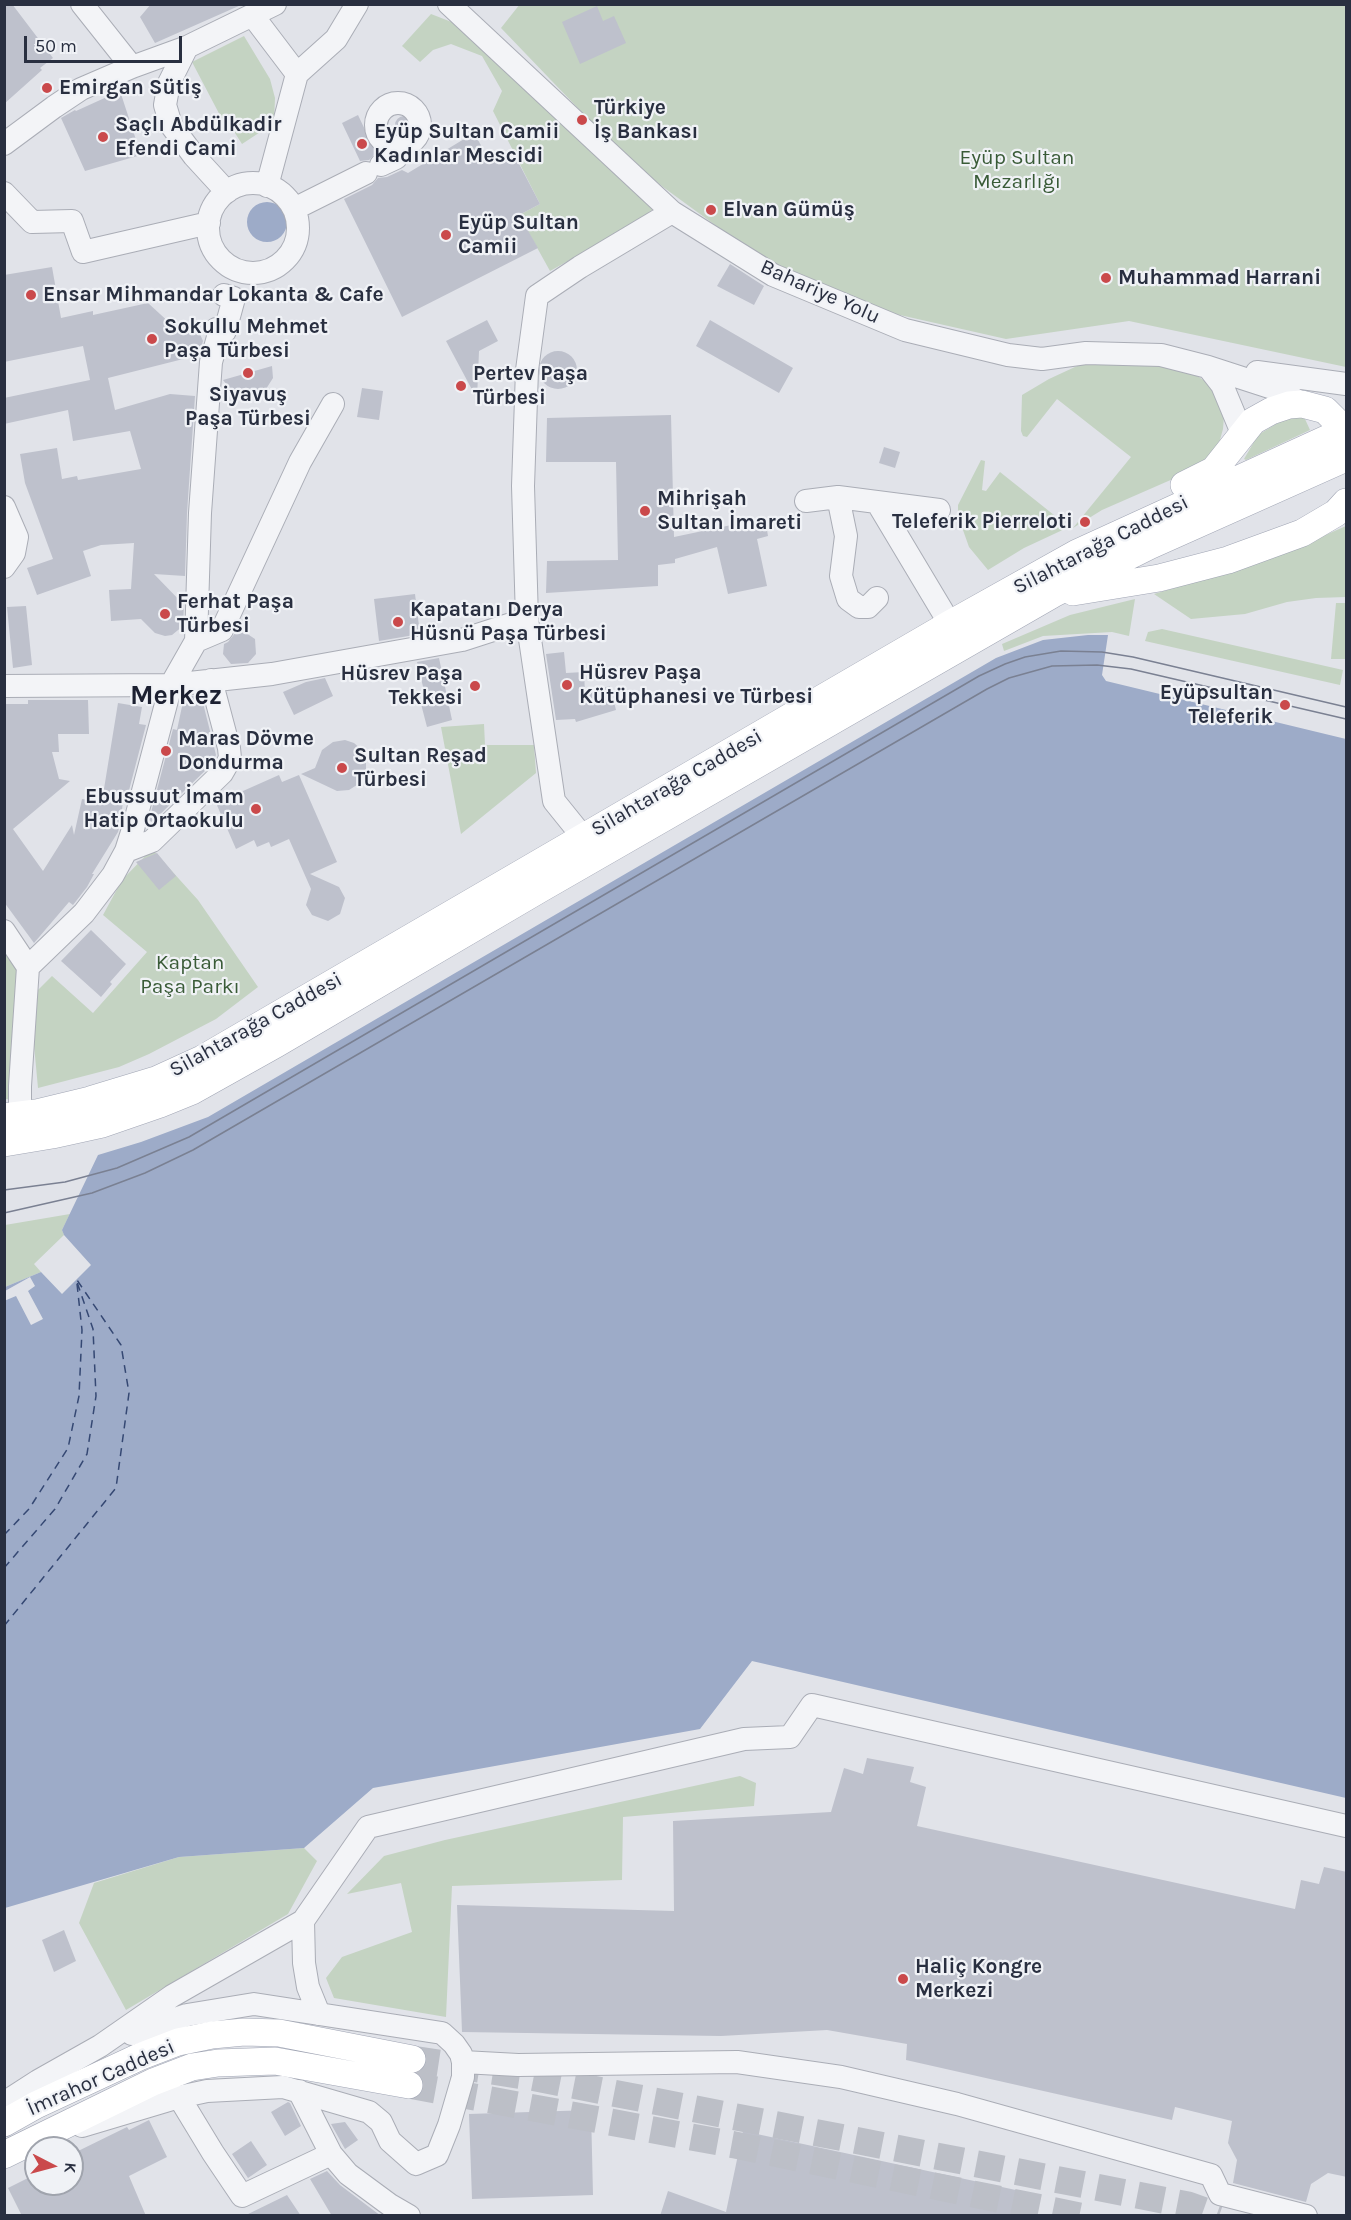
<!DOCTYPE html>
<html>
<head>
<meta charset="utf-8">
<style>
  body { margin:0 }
  #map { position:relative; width:1351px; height:2220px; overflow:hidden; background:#e1e3e9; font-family:Karla,sans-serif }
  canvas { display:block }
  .frame { position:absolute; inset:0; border:6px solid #292f40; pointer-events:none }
  .north { position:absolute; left:24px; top:2136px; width:60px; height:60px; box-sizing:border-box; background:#f0f2f6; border:2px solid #a0a4ad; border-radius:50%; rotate:96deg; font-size:16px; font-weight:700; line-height:24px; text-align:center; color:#292f40 }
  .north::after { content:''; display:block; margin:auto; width:21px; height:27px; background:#ca494b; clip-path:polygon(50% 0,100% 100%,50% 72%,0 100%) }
  .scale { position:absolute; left:24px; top:36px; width:158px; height:27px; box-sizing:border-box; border:3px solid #292f40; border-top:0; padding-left:8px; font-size:18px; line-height:21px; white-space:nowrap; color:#292f40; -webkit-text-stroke:4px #f0f2f6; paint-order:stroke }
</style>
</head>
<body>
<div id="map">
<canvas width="1351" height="2220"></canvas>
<div class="frame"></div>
<div class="north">K</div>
<div class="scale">50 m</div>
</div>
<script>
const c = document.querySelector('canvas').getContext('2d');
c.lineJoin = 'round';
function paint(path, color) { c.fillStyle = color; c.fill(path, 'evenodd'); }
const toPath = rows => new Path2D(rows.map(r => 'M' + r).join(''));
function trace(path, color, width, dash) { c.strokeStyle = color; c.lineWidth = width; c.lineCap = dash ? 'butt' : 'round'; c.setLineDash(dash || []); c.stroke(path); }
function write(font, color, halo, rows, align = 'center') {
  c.font = font + ' Karla,sans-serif'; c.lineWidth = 4.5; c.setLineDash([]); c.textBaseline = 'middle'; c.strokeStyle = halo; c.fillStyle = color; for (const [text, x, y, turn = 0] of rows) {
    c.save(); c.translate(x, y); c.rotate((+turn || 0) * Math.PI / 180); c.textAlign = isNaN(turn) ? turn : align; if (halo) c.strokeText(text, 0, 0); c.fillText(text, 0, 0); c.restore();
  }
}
paint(toPath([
  [520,4,1346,5,1346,367,1129,321,1006,339,891,313,767,263,663,187,620,152,501,28],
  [431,14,467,28,654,208,636,223,550,271,519,215,540,204,493,111,502,91,482,56,451,44,433,50,420,62,402,46],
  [244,36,270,79,275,98,274,123,242,144,228,122,224,123,192,62],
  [1090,360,1124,360,1188,370,1205,381,1219,400,1224,416,1223,429,1218,447,1198,468,1102,510,1073,528,1131,457,1057,399,1027,437,1023,436,1021,431,1022,395,1049,379],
  [1298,416,1305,419,1310,430,1246,460,1244,459,1258,435,1286,418],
  [981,460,985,461,982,490,986,491,1000,472,1069,527,1024,548,988,570,969,547,958,516,958,505],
  [1346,526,1346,597,1316,598,1287,602,1245,614,1191,619,1154,594,1273,558],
  [1135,599,1129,636,1112,632,1043,636,1004,651,1002,644,1070,615],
  [1336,603,1346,603,1345,659,1331,659],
  [1162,629,1343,670,1340,685,1145,641,1148,632],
  [484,724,485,745,534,745,536,773,461,834,441,727],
  [152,849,198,900,258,987,216,1019,149,1054,119,1067,38,1088,34,1045,36,992,52,976,93,1013,147,952,103,915,122,880],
  [4,929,33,967,16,1100,5,1099],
  [70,1214,62,1230,64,1235,34,1264,41,1272,5,1287,5,1225],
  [740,1776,756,1783,754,1806,623,1817,622,1880,452,1886,446,2017,334,1998,326,1978,342,1957,412,1932,401,1883,347,1894,384,1856,445,1840],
  [304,1848,317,1861,288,1914,126,2010,79,1923,94,1883,179,1857]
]), '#c4d3c2');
paint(toPath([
  '247 222a20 20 0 1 1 40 0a20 20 0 1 1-40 0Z',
  [1088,635,1108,635,1102,675,1106,681,1346,739,1346,1798,752,1661,700,1729,373,1788,304,1848,179,1857,5,1908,5,1287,41,1272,62,1294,91,1265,64,1235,62,1230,98,1155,141,1142,208,1117,996,658,1043,640]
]), '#9dabc8');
paint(toPath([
  [30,1277,35,1286,28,1291,43,1319,31,1325,16,1296,4,1301,5,1291]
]), '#e1e3e9');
trace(toPath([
  [4,1535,29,1509,68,1448,79,1396,82,1330,77,1284],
  [4,1568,55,1509,87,1454,96,1396,93,1329,77,1282],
  [4,1626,116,1488,129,1393,121,1345,77,1280]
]), '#354873', 1.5, [8, 6]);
paint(toPath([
  [4,4,12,4,53,58,40,68,42,70,4,104],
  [151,4,241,4,241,5,155,43,140,17],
  [597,6,603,21,614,16,626,43,580,64,562,22],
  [120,91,141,155,85,171,61,118,75,110,76,111],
  [358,115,376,153,369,160,360,161,342,123],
  '395 125a9 9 0 1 1 18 0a9 9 0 1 1-18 0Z',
  [474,133,491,163,513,152,540,204,519,215,538,248,402,317,344,199,372,185,378,178,387,177,402,170,408,173],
  [730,264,764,286,754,305,717,286],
  [52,267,61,318,93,311,93,315,148,303,172,325,183,323,199,332,203,341,199,355,108,378,115,410,170,394,195,396,187,513,185,576,154,574,184,605,183,626,172,635,165,636,155,633,141,619,111,621,109,590,131,589,134,543,101,545,83,551,91,576,37,595,27,568,53,559,25,483,20,454,57,448,62,479,77,476,78,480,141,469,130,431,73,441,68,410,4,424,4,398,90,380,83,346,4,362,4,275],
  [487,320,498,341,479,351,477,399,446,341],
  [710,320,793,368,779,393,696,346],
  '539 370a19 19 0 1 1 38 0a19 19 0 1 1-38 0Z',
  [272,366,273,378,266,389,255,395,243,396,232,391,223,380],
  [362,388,383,391,379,420,357,417],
  [671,415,674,537,765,518,768,536,757,539,767,586,728,594,717,547,675,559,675,563,658,565,658,586,546,593,547,561,618,560,616,462,546,462,547,418],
  [884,447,900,452,895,468,879,463],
  [415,594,420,634,379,641,374,599],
  [26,606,32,665,13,668,7,607],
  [236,632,246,633,255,639,256,654,248,663,231,664,223,654,224,644,228,642],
  [564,652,566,673,584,672,585,693,610,686,616,710,576,722,575,719,556,720,546,654],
  [439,658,452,720,427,727,421,704,427,703,417,662],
  [325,678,333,696,294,715,283,692,306,682],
  [201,695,216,755,211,765,152,822,149,820,173,729,177,730,184,697],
  [28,700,88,700,89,734,58,734,59,752,52,752,59,779,70,781,13,829,43,871,72,825,74,835,82,799,102,801,118,703,142,707,139,724,146,725,126,802,123,800,121,820,118,832,92,874,94,874,87,887,73,905,69,902,34,943,4,902,4,704,28,704],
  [345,740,354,743,362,750,366,758,366,773,360,783,349,790,337,791,301,774,315,768,322,750,333,742],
  [279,775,282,782,299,775,337,862,310,874,339,887,345,898,340,914,328,921,312,915,306,905,311,889,289,839,271,847,269,842,257,847,254,840,236,849,216,803],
  [157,853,176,876,159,890,136,862],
  [91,930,126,964,110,982,112,984,101,997,61,961],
  [867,1758,914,1767,910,1782,926,1787,917,1826,1295,1909,1301,1880,1319,1884,1324,1867,1347,1872,1347,2177,1328,2173,1311,2184,1306,2202,1233,2183,1237,2160,1228,2143,1232,2121,1175,2107,1172,2120,906,2060,907,2044,827,2030,721,2036,462,2032,457,1905,674,1911,673,1821,831,1812,844,1768,863,1774],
  [64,1930,76,1961,54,1972,42,1940],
  [288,2102,290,2103,301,2126,285,2136,271,2112],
  [591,2110,593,2195,472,2199,469,2114],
  [149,2120,167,2157,129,2176,146,2216,22,2216,8,2188,36,2174,36,2184,72,2184,72,2154,127,2127,129,2130],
  [345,2122,358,2140,345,2149,331,2124],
  [743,2131,1025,2192,1020,2216,660,2216,668,2191,726,2212],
  [251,2141,267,2165,248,2178,232,2154],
  [327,2171,340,2185,381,2216,332,2216,310,2179],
  [287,2195,301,2216,244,2216]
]), '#bec1cc');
trace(toPath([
  [412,2059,531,2077,1188,2205,1219,2216],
  [409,2085,735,2145,1080,2216]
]), '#bcbfc7', 27, [27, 14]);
const minor = toPath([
  [82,4,132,67],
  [449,4,672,212,773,275,905,330,1008,355,1042,359,1086,353,1161,355,1208,367,1282,391,1302,404],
  [253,16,297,74,267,186],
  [187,47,169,83,165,105,171,125,194,156,227,192],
  [297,74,336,39,357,4],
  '376 125a22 22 0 1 1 44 0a22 22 0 1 1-44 0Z',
  [4,144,54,107,81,89,132,67,187,47,275,4],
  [381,165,396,158,397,147],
  '208 228a45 45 0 1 1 90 0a45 45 0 1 1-90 0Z',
  [4,193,32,222,72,221,83,252,209,223],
  [294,209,366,173],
  [216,329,225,331,234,298,224,295],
  [1208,367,1222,385,1242,433],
  [1257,372,1346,384],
  [838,497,846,536,841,576,848,599,859,607,868,607,877,598],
  [806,501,838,497,939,510],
  [877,502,950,624],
  [4,507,17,537,14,553,4,567],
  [196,641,222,630,300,462,333,404],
  [4,686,171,685,272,674,462,640,527,619],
  [583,837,554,801,527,619,523,486,527,370,537,296,580,267,672,212],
  [126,851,152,841,222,773,226,766,230,758,229,748,211,680],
  [4,931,28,967,20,1086,20,1115],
  [28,967,84,913,113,875,126,851,133,829,171,685,196,641,200,513,211,362,220,330],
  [303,1921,304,1963,308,1987,319,2014],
  [463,2062,518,2065,737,2062,841,2077,957,2104,1211,2175,1220,2194,1306,2216],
  [299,2091,331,2154,348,2174,390,2205,409,2216],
  [179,2097,213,2153,242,2196,331,2154],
  [4,2103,38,2081,100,2046,172,1996,303,1921,368,1827,744,1739,790,1737,812,1705,1346,1826],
  [82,2126,179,2097,207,2091,283,2087,369,2112,381,2122,390,2141,416,2164,437,2155,449,2125,463,2077,463,2062,461,2054,454,2044,442,2033,254,2004,187,2015,132,2034]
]);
const major = toPath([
  [1184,485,1214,470,1253,421,1271,411,1289,405,1302,404,1325,410,1337,422,1346,442],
  [1073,592,1159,578,1228,560,1302,533,1336,513,1346,502],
  [4,1117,36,1113,90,1100,156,1080,202,1059,950,624,1077,553,1346,430],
  [4,1143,52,1135,102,1124,160,1104,192,1091,276,1044,540,889,1053,594,1149,546,1346,458],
  [4,2123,36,2105,139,2057,178,2042,212,2035,244,2032,279,2033,412,2059],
  [4,2155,153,2082,192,2067,218,2063,275,2061,409,2085]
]);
trace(minor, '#aaadb6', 24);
trace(major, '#a0a5b4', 28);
trace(minor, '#f3f4f7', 22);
trace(major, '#fff', 27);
trace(toPath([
  [4,1190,65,1182,117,1168,189,1137,979,676,1005,664,1025,657,1061,651,1102,652,1133,657,1346,707],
  [4,1213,92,1193,145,1173,193,1150,987,689,1009,678,1052,666,1097,665,1131,669,1346,719]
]), '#7a8092', 1.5);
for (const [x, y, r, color] of [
  [47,88,6,"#ca494b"],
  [582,120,6,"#ca494b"],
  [103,137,6,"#ca494b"],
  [362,144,6,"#ca494b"],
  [711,210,6,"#ca494b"],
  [446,235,6,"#ca494b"],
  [1106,278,6,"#ca494b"],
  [31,295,6,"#ca494b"],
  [152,339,6,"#ca494b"],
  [248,373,6,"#ca494b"],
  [461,386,6,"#ca494b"],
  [645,511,6,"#ca494b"],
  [1085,522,6,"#ca494b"],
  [165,614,6,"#ca494b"],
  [398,622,6,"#ca494b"],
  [567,685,6,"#ca494b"],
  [475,686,6,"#ca494b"],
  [1285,705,6,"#ca494b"],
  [166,751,6,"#ca494b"],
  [342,768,6,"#ca494b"],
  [256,809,6,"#ca494b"],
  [903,1979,6,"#ca494b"]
]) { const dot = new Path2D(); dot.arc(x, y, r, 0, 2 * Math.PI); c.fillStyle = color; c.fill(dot); trace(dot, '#f0f2f6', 2); }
write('bold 21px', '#292f40', '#f0f2f6', [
  ["Emirgan Sütiş",59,88],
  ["Türkiye",594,108],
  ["İş Bankası",594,132],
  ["Saçlı Abdülkadir",115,125],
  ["Efendi Cami",115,149],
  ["Eyüp Sultan Camii",374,132],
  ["Kadınlar Mescidi",374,156],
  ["Elvan Gümüş",723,210],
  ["Eyüp Sultan",458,223],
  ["Camii",458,247],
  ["Muhammad Harrani",1118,278],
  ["Ensar Mihmandar Lokanta & Cafe",43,295],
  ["Sokullu Mehmet",164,327],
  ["Paşa Türbesi",164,351],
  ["Pertev Paşa",473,374],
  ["Türbesi",473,398],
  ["Siyavuş",248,395,"center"],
  ["Paşa Türbesi",248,419,"center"],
  ["Mihrişah",657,499],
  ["Sultan İmareti",657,523],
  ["Teleferik Pierreloti",1073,522,"right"],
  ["Ferhat Paşa",177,602],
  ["Türbesi",177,626],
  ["Kapatanı Derya",410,610],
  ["Hüsnü Paşa Türbesi",410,634],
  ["Hüsrev Paşa",579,673],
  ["Kütüphanesi ve Türbesi",579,697],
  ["Hüsrev Paşa",463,674,"right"],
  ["Tekkesi",463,698,"right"],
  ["Eyüpsultan",1273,693,"right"],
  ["Teleferik",1273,717,"right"],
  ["Maras Dövme",178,739],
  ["Dondurma",178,763],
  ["Sultan Reşad",354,756],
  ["Türbesi",354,780],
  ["Ebussuut İmam",244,797,"right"],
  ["Hatip Ortaokulu",244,821,"right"],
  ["Haliç Kongre",915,1967],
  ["Merkezi",915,1991]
], 'left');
write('21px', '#395b37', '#f0f2f6', [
  ["Eyüp Sultan",1017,158],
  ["Mezarlığı",1017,182],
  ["Kaptan",190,963],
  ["Paşa Parkı",190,987]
]);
write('21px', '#292f40', '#f0f2f6', [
  ["Bahariye Yolu",820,292,24],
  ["Silahtarağa Caddesi",1101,545,-27],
  ["Silahtarağa Caddesi",677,783,-30],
  ["Silahtarağa Caddesi",256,1025,-29],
  ["İmrahor Caddesi",101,2078,-24]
]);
write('bold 27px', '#1c2031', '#f0f2f6', [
  ["Merkez",176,696]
]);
</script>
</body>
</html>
